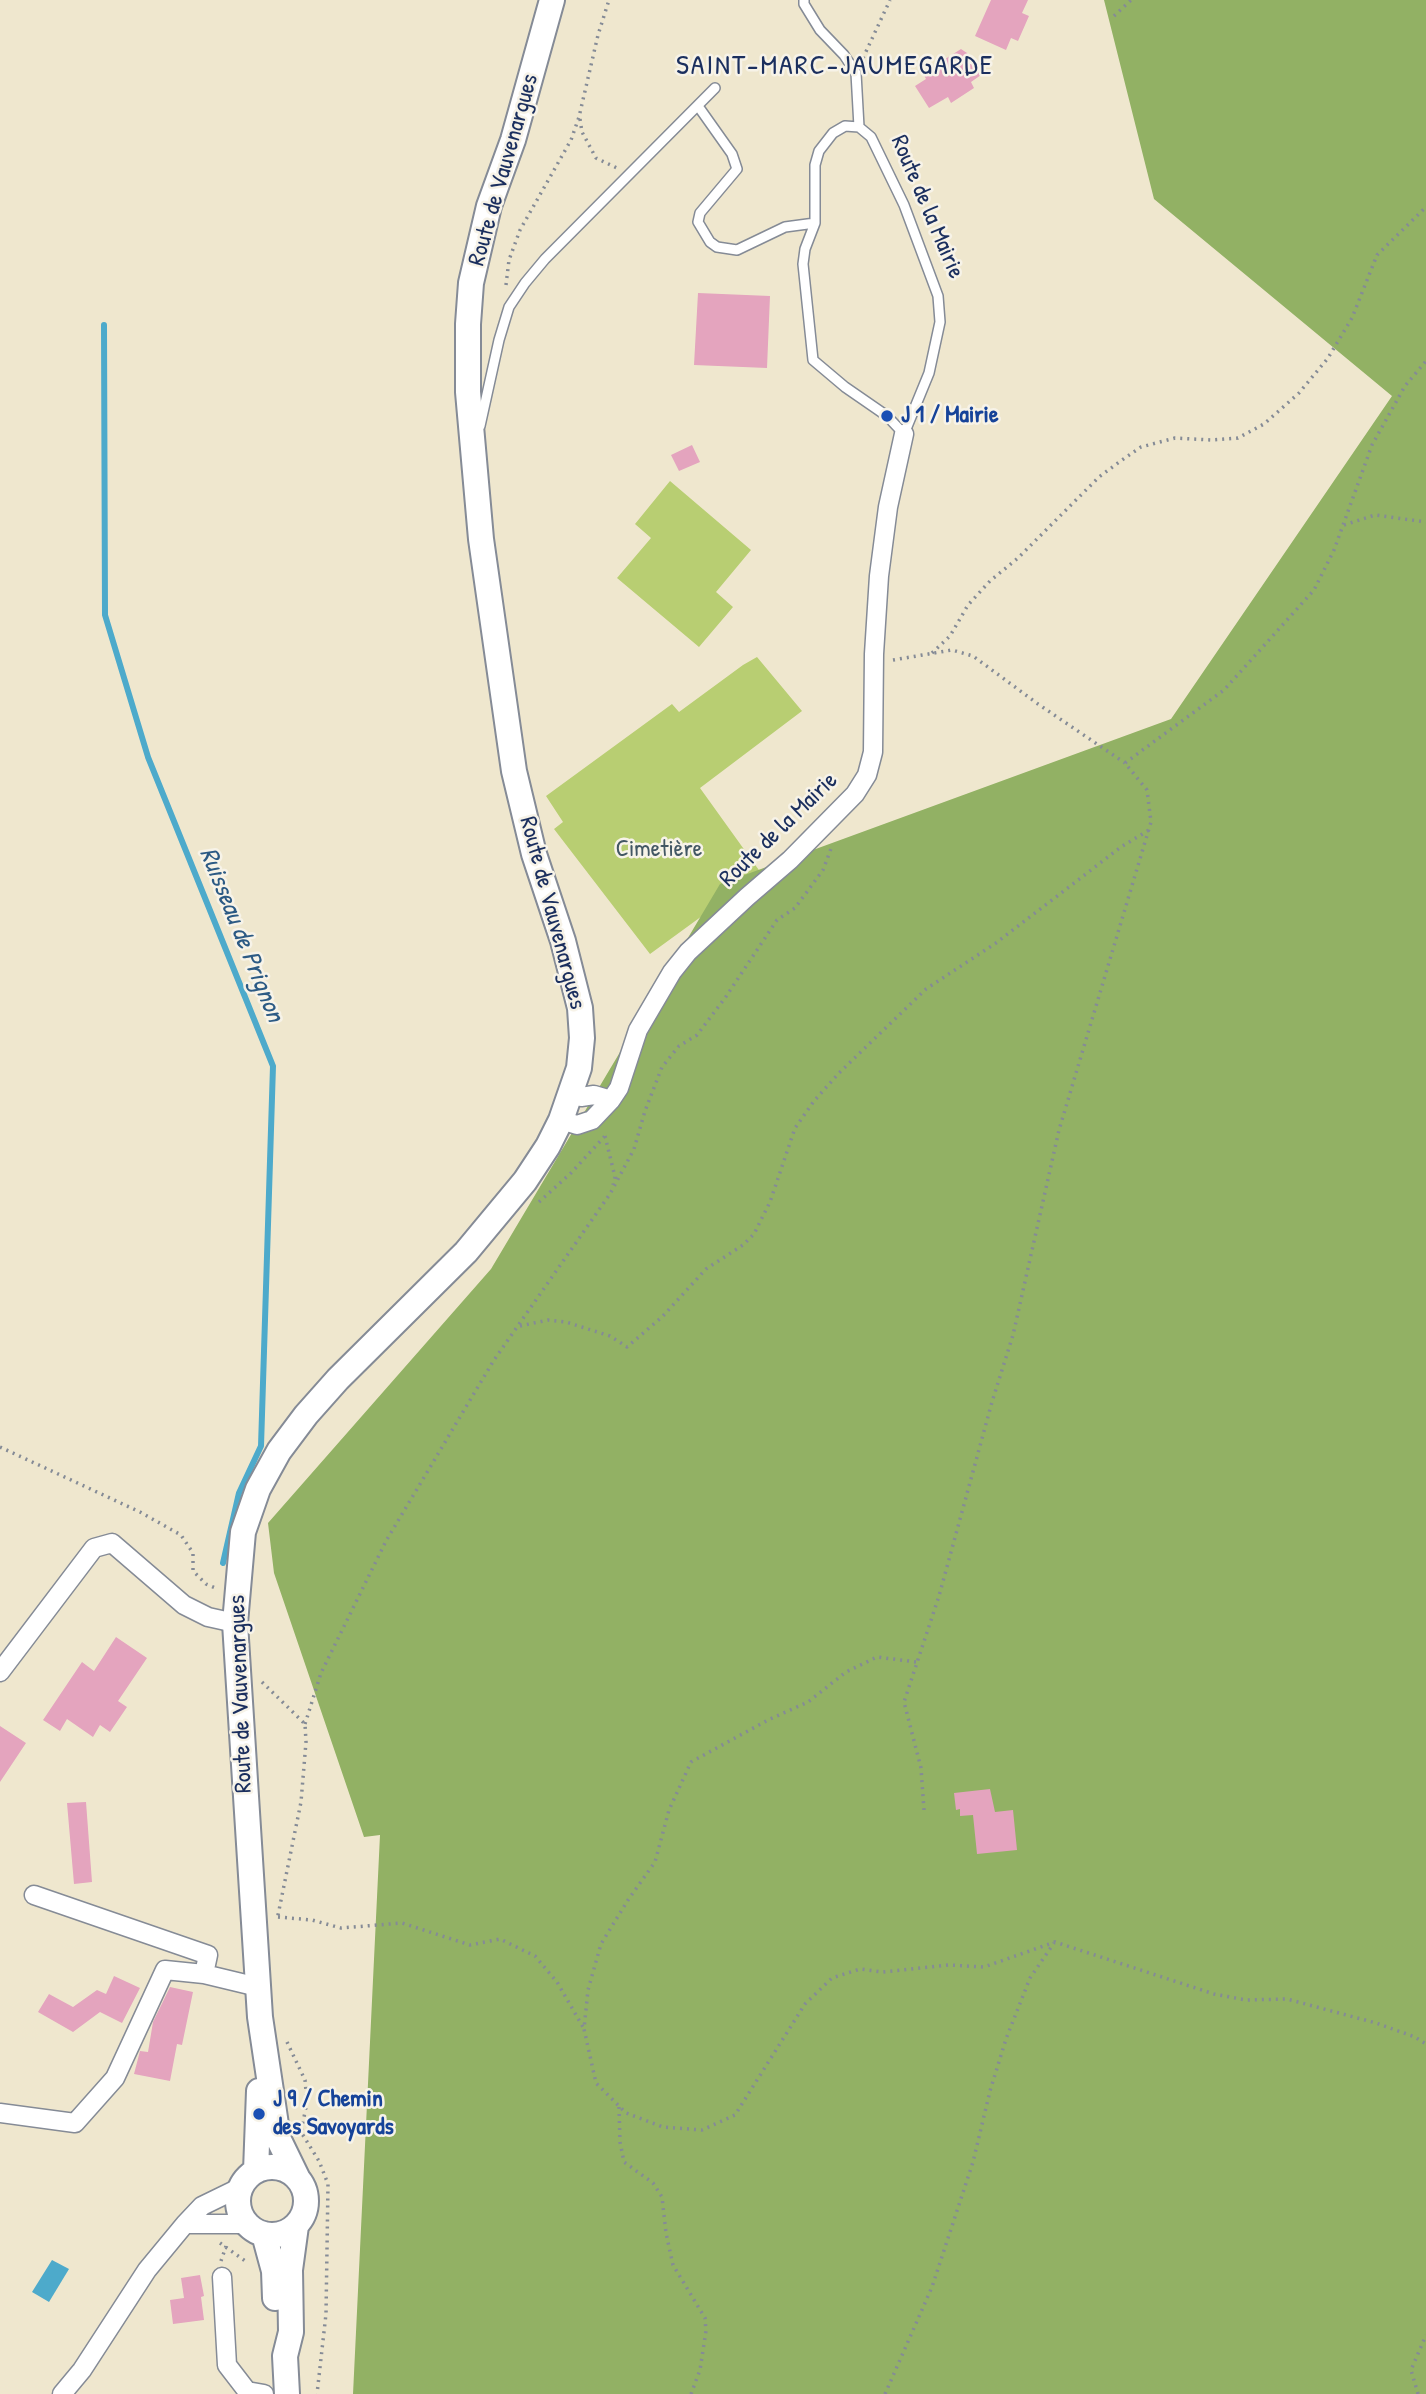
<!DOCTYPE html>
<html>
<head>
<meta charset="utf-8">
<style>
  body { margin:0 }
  canvas { display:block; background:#efe7ce }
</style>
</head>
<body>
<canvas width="1426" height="2394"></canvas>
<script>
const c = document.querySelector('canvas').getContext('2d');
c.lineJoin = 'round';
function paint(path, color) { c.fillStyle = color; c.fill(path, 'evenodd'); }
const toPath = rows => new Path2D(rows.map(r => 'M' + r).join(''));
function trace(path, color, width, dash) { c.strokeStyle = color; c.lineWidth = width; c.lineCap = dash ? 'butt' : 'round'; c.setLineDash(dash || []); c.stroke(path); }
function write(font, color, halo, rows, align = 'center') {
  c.font = font + ' "Patrick Hand",sans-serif'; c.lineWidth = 5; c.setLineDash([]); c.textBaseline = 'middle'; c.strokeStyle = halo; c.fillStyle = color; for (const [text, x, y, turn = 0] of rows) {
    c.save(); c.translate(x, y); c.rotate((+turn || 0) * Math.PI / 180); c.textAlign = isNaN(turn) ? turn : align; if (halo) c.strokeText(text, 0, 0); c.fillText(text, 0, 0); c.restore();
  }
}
paint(toPath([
  [670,481,751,550,716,592,733,607,699,647,617,578,651,538,635,524],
  [757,657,802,711,700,788,761,873,650,954,554,829,563,822,546,796,672,704,679,712,743,665]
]), '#b8ce72');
paint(toPath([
  [1104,0,1426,0,1426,2394,353,2394,380,1835,364,1837,274,1573,268,1523,491,1269,720,884,1171,719,1392,396,1154,199]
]), '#92b164');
paint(toPath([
  [52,2260,69,2269,49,2302,32,2292]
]), '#4daacb');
trace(toPath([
  [104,325,105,615,148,757,273,1066,261,1446,239,1493,223,1563]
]), '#4daacb', 6);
paint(toPath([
  [991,0,1028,0,1022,13,1029,16,1018,41,1011,38,1006,50,975,36],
  [961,49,967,53,981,75,971,82,974,88,951,103,948,97,929,108,915,86,926,79,923,73],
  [698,293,770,296,767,368,694,365],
  [692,445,700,462,679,471,671,455],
  [116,1637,147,1658,118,1701,127,1707,110,1732,100,1725,93,1737,67,1719,60,1731,43,1720,82,1662,94,1671],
  [0,1726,26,1743,0,1782],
  [990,1789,995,1812,1013,1810,1017,1850,977,1854,973,1815,960,1816,960,1809,956,1810,954,1793],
  [86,1802,92,1882,74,1884,67,1803],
  [114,1976,140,1988,122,2023,100,2012,73,2032,38,2012,49,1994,73,2007,97,1990,106,1994],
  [170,1987,193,1992,182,2045,177,2044,170,2081,134,2074,140,2051,148,2052,153,2022],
  [200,2275,204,2296,201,2297,204,2320,173,2324,170,2300,184,2298,181,2278]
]), '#e4a4be');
const service = toPath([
  [804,0,804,4,820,30,844,55,856,73,859,127],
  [698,106,732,154,737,169,700,213,698,222,710,242,717,247,737,250,785,227,815,223],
  [845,126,859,127,871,137,904,205,938,296,940,322,929,373,904,434,887,416,845,387,813,360,803,264,805,249,815,223,815,165,819,151,833,133,845,126],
  [480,426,499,340,509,307,525,283,545,259,715,88]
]);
const minor = toPath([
  [572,1093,581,1097,594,1095,611,1100],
  [561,1120,577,1125,592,1120,611,1100,619,1088,638,1030,672,972,688,952,747,897,790,860,855,794,867,775,873,752,874,654,879,576,888,507,904,434],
  [0,1672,94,1548,112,1543,184,1605,208,1617,235,1623],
  [34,1895,208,1955,204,1974],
  [0,2113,75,2123,115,2078,165,1970,204,1974,258,1987],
  [185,2224,247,2224],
  [222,2277,227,2365,247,2391,264,2394],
  [62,2394,82,2370,147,2270,185,2224,202,2206,241,2187]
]);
const secondary = toPath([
  '238 2201a34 34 0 1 1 68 0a34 34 0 1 1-68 0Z',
  [256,2171,259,2091],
  [297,2177,278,2138,260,2017,235,1623,243,1532,258,1489,279,1451,306,1415,338,1379,466,1252,525,1181,548,1146,561,1120,579,1068,582,1038,580,1008,563,941,534,854,514,771,481,539,468,392,468,324,471,283,489,206,513,140,552,0],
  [264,2234,274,2271,275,2298],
  [287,2394,285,2356,291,2332,290,2270,296,2226]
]);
trace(service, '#858b96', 12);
trace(minor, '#858b96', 21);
trace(secondary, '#858b96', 28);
trace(toPath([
  [1114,16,1131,0],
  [863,58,890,0],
  [580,119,582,132,596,158,617,168],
  [506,285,509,260,520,230,571,140,579,117,598,35,609,0],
  [1344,525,1375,515,1426,522],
  [932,653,950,636,968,605,990,581,1018,558,1099,477,1122,460,1141,447,1175,438,1212,440,1238,438,1264,424,1299,393,1328,358,1352,318,1377,255,1426,207],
  [893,660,952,650,973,656,1038,704,1125,763],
  [605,1136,615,1177,613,1185],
  [539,1202,571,1173,605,1136],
  [520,1326,548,1320,566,1322,610,1336,627,1347,662,1317,706,1269,743,1245,754,1234,770,1202,795,1128,814,1101,839,1073,926,989,996,943,1121,847,1149,830],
  [0,1447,140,1512,181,1535,193,1553,193,1571,206,1584,218,1589],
  [916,1662,877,1657,846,1672,808,1702,768,1720,691,1762,669,1810,655,1862,628,1900,601,1944,588,1990,584,2029,596,2083,626,2113,663,2127,702,2130,735,2115,805,2004,832,1978,860,1969,883,1972,949,1965,984,1967,1055,1942,1214,1994,1246,2000,1287,1999,1376,2023,1415,2037,1426,2044],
  [262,1682,305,1724,306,1742,301,1802,277,1920],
  [305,1724,321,1673,386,1541,494,1360,610,1194,634,1149,645,1111,662,1067,679,1046,697,1035,725,998,777,920,795,908,823,870,832,846],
  [924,1810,921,1768,904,1702,939,1596,992,1402,1013,1335,1059,1130,1151,822,1147,790,1125,763,1224,690,1314,590,1334,550,1372,445,1405,386,1426,361],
  [278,1917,312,1920,341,1928,402,1923,470,1945,500,1939,535,1956,557,1982,583,2027],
  [287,2042,305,2080,307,2102,301,2132,319,2161,328,2184,326,2314,317,2394],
  [619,2107,620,2142,624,2162,653,2183,662,2197,666,2233,673,2265,705,2318,706,2331,700,2370,691,2394],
  [220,2243,248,2263],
  [221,2261,226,2246],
  [885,2394,932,2287,973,2162,990,2091,1006,2039,1030,1978,1054,1943],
  [1418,2394,1411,2370,1426,2335]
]), '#858b96', 3.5, [2, 5]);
trace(service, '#fff', 9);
trace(minor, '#fff', 18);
trace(secondary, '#fff', 24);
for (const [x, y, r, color] of [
  [887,416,7,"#1a4fb4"],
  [259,2114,7,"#1a4fb4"]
]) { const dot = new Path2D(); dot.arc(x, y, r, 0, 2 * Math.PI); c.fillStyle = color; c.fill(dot); trace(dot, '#f7f3e8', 2.5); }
write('24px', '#1b2f5e', '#f7f3e8', [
  ["Route de Vauvenargues",504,170,-74],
  ["Route de la Mairie",927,207,67],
  ["Route de la Mairie",779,830,-44],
  ["Route de Vauvenargues",552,913,75],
  ["Route de Vauvenargues",241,1694,-92]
]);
write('bold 24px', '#164399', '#f7f3e8', [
  ["J 1 / Mairie",901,416],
  ["J 9 / Chemin",273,2100],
  ["des Savoyards",273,2128]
], 'left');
write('24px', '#425763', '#f7f3e8', [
  ["Cimetière",659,850]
]);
write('italic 26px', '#2c5a84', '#f7f3e8', [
  ["Ruisseau de Prignon",241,935,68]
]);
c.letterSpacing = '2px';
write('28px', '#1b2f5e', '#f7f3e8', [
  ["SAINT-MARC-JAUMEGARDE",835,67]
]);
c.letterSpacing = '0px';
</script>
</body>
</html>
